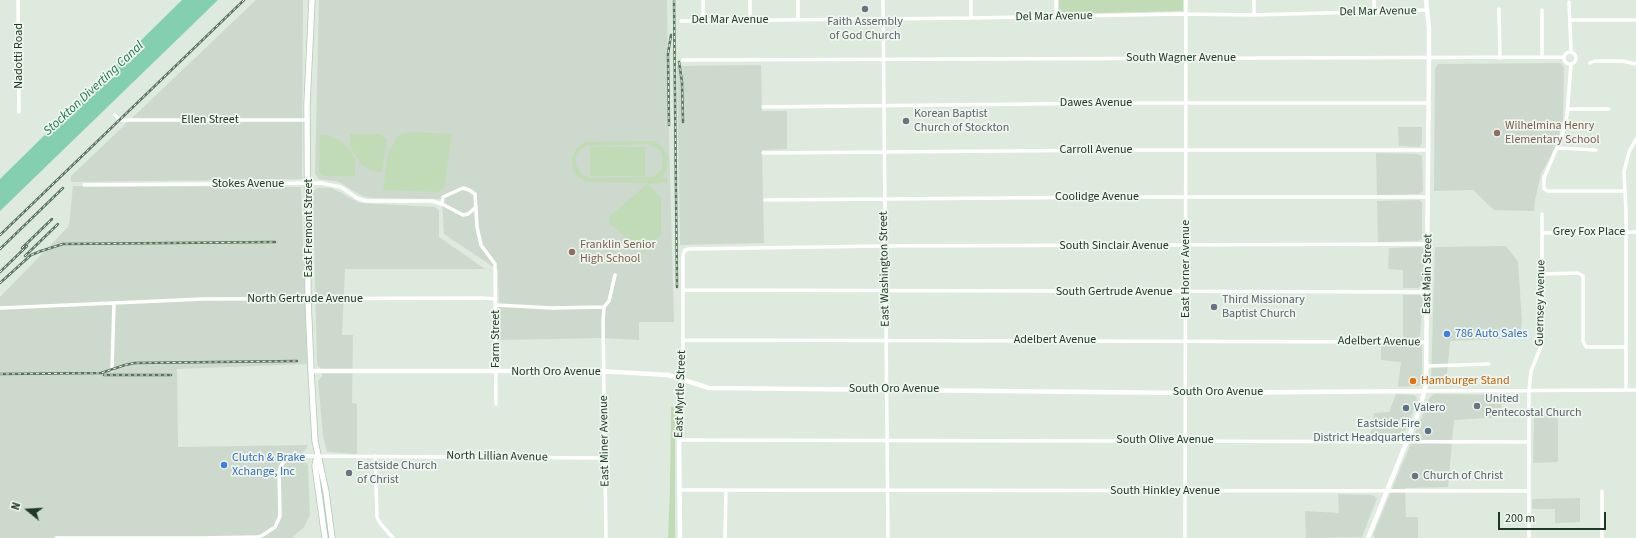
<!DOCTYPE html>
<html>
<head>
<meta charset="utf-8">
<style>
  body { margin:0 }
  #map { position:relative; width:1636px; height:538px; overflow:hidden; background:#deeade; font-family:"Source Sans 3",sans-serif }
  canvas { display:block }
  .north { position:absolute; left:8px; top:490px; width:40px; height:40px; -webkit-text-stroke:3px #eff6ee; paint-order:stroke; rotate:288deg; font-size:11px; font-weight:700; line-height:16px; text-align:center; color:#203924 }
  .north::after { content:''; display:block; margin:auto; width:14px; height:18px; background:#203924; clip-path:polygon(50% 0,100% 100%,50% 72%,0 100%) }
  .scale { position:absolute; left:1498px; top:512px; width:108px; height:18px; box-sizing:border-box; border:2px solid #203924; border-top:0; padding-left:5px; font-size:12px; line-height:14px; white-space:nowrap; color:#203924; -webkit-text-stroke:3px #eff6ee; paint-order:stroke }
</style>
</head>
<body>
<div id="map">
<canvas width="1636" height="538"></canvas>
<div class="north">N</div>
<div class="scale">200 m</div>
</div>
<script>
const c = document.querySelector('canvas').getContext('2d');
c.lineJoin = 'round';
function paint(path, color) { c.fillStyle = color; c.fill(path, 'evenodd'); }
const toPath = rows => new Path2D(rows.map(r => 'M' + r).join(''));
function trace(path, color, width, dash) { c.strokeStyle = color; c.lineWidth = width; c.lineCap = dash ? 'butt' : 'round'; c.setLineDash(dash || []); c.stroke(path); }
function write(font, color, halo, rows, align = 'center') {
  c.font = font + ' "Source Sans 3",sans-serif'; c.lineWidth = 3.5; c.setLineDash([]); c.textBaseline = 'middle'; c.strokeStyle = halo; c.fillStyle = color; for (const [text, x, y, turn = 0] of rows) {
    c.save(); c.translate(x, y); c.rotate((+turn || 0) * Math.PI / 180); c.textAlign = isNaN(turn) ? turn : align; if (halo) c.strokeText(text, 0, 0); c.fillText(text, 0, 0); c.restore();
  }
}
paint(toPath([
  [256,0,303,0,302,179,71,182,71,176],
  [319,0,667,0,669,138,674,322,639,322,639,340,601,338,500,340,498,270,444,234,442,199,371,198,362,196,339,182,319,179,315,174],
  [1560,63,1564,67,1563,120,1556,146,1541,174,1535,200,1534,211,1494,210,1473,190,1434,191,1435,69,1438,64],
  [761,65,762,111,787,111,787,149,762,150,764,243,680,245,677,66],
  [1398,127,1422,127,1422,142,1420,147,1399,146],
  [1376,153,1417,154,1422,156,1423,191,1419,194,1377,195],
  [73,186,301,187,307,364,177,369,178,447,308,445,306,449,303,452,304,460,308,466,310,515,304,527,292,538,0,538,0,297,69,226],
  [317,188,332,188,360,203,435,207,439,210,439,237,485,269,345,269,342,335,353,335,352,403,357,404,357,454,327,452,323,435,318,381,322,376,321,369,317,365,313,192],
  [1419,200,1422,202,1422,239,1418,241,1378,242,1377,201],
  [1506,246,1518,262,1522,321,1520,338,1450,341,1446,385,1434,385,1431,381,1435,247],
  [1420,247,1424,248,1423,284,1418,288,1403,288,1403,270,1388,269,1389,248],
  [1403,295,1420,295,1423,297,1420,336,1417,338,1403,338],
  [1381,344,1422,345,1422,384,1419,386,1398,387,1401,362,1381,360],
  [1396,394,1414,395,1417,398,1416,404,1403,435,1400,438,1370,437,1374,413,1389,412],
  [1434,394,1501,395,1502,417,1454,420,1448,487,1405,488,1406,517,1418,517,1418,538,1375,538,1373,535,1430,397],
  [1548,414,1558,419,1558,462,1533,463,1534,415],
  [1338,494,1372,495,1377,498,1362,537,1306,538,1305,511,1339,513],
  [1580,498,1580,522,1555,523,1555,509,1532,509,1532,499]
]), '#cdd9cc');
paint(toPath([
  [1059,0,1183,0,1183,11,1059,14],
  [414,132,452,134,444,187,438,192,383,190,388,154,397,137,401,134],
  [350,134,381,134,387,140,382,172,370,170,361,164,350,146],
  [320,135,327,135,339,140,349,148,355,160,355,176,324,176,319,172],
  [653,141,661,145,668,156,667,169,662,178,667,178,667,183,648,184,661,198,661,234,645,253,609,223,609,217,648,183,586,182,576,175,573,170,572,158,576,149,585,142],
  [648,144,659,149,663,157,661,170,653,177,589,178,582,175,576,165,576,155,579,151,586,146],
  [590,147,645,147,645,176,590,176],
  [677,406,675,437,675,538,668,538,670,487,671,407]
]), '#c2dbb7');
paint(toPath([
  [182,0,218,0,0,211,0,179]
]), '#85cfb1');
const secondary = toPath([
  [312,0,307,104,308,299,311,371,315,441,326,492,332,538],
  [317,456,315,466,325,538]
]);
trace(secondary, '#b1c9b3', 7);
trace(toPath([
  [18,0,19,112],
  [750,0,750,20],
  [883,0,888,538],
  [971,0,971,18],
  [1254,0,1254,15],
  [1569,2,1571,51],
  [1499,9,1500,58],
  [1374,11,1374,0],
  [1056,17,1056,0],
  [703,20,703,0],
  [798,20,798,0],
  [1570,20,1636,20],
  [681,21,971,18,1180,14,1254,15,1427,10],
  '1564 58a6 6 0 1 1 12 0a6 6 0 1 1-12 0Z',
  [1542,57,1542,10],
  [683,60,1564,57],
  [1590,63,1595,61,1623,61,1636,64],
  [1571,64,1567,115,1563,133,1544,178,1544,189,1548,191,1625,191],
  [763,107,1120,103,1429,103],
  [1567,109,1609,109],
  [115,115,120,120,307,120],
  [1557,148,1596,150],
  [763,153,1125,150,1429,150],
  [84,185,321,183,341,187,357,198,366,201,432,201,442,204,463,215,468,214,476,207],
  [765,200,1124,197,1428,197],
  [442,204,443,197,463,188,469,190,475,194,477,227,481,245,495,264,496,404],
  [1542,233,1636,232],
  [1542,274,1578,273,1583,276,1583,341,1586,347,1626,347],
  [683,290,1428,292],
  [496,305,552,308,604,307],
  [1,308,203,299,483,298,496,299],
  [683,340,1427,342],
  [1427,366,1489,364],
  [112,370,114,303],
  [683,380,683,255,685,250,689,249,881,246,1428,244],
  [1626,390,1626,211,1624,172,1629,152,1636,139],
  [1425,391,1636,390],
  [679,440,1529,442],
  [375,456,377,517,380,523,393,538],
  [680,490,1529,491],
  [1602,491,1602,538],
  [56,538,199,538,258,537,263,535,275,527,280,516,279,472,281,466,286,459,296,456,605,458],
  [606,538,603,321,604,307,609,301,615,275],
  [725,538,726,490],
  [1185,538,1186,0],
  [1529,538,1529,390,1531,371,1542,344,1542,214]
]), '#fff', 3.5);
trace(toPath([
  [311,371,598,371,668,375,709,388,1186,393,1425,391],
  [680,538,679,440,683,380],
  [1368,538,1419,411,1426,385,1429,57,1429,28,1426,0]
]), '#fff', 4.5);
trace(secondary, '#fff', 5.5);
const rail = toPath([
  [674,0,677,287],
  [679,62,682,82,683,122],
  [669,125,668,54,671,35],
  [0,235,244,0],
  [22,248,52,219],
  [0,249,63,188],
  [25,256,58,224],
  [0,272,27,246],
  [0,283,31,255,41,251,63,244,275,242],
  [0,374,101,373,125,365,135,363,297,361],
  [104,375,171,375]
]);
trace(rail, '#5a755e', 2.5);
trace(rail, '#eff6ee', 1, [3]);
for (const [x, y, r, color] of [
  [865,9,4,"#6b7280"],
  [906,121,4,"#6b7280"],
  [1497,133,4,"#8d6e63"],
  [572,252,4,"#8d6e63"],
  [1214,307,4,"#6b7280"],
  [1447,334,4,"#3f7fe0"],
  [1413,381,4,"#e8710a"],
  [1477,406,4,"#6b7280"],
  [1406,408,4,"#5c6f8a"],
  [1428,431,4,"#5c6f8a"],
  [224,465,4,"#3f7fe0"],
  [349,473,4,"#6b7280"],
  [1415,476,4,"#6b7280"]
]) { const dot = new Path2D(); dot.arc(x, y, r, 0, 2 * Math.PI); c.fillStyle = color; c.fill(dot); trace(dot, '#eff6ee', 1.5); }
write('12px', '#203924', '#eff6ee', [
  ["Del Mar Avenue",1378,12,-1],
  ["Del Mar Avenue",1054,17,-1],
  ["Del Mar Avenue",730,20],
  ["Nadotti Road",19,56,-90],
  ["South Wagner Avenue",1181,58],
  ["Dawes Avenue",1096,103],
  ["Ellen Street",210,120],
  ["Carroll Avenue",1096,150],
  ["Stokes Avenue",248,184],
  ["Coolidge Avenue",1097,197],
  ["East Fremont Street",309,228,-90],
  ["Grey Fox Place",1589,232],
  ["South Sinclair Avenue",1114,246],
  ["East Washington Street",885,269,-91],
  ["East Horner Avenue",1186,269,-90],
  ["East Main Street",1428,274,-89],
  ["South Gertrude Avenue",1114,292],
  ["North Gertrude Avenue",305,299],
  ["Guernsey Avenue",1541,303,-89],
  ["Farm Street",496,339,-90],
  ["Adelbert Avenue",1055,340],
  ["Adelbert Avenue",1379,342,1],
  ["North Oro Avenue",556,372],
  ["South Oro Avenue",894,389],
  ["South Oro Avenue",1218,392],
  ["East Myrtle Street",681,394,-88],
  ["South Olive Avenue",1165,440],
  ["East Miner Avenue",605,441,-91],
  ["North Lillian Avenue",497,457,1],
  ["South Hinkley Avenue",1165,491]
]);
write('12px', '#5b616d', '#eff6ee', [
  ["Faith Assembly",865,22,"center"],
  ["of God Church",865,36,"center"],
  ["Korean Baptist",914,114],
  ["Church of Stockton",914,128],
  ["Third Missionary",1222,300],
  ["Baptist Church",1222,314],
  ["United",1485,399],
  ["Pentecostal Church",1485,413],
  ["Eastside Church",357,466],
  ["of Christ",357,480],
  ["Church of Christ",1423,476]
], 'left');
write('12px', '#785e54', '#eff6ee', [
  ["Wilhelmina Henry",1505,126],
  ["Elementary School",1505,140],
  ["Franklin Senior",580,245],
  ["High School",580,259]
], 'left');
write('12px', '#366cbe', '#eff6ee', [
  ["786 Auto Sales",1455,334],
  ["Clutch & Brake",232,458],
  ["Xchange, Inc",232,472]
], 'left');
write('12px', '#c56008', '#eff6ee', [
  ["Hamburger Stand",1421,381]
], 'left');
write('12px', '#4e5e75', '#eff6ee', [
  ["Valero",1414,408],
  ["Eastside Fire",1420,424,"right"],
  ["District Headquarters",1420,438,"right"]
], 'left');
write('italic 13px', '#1b7450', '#eff6ee', [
  ["Stockton Diverting Canal",94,89,-43]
]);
</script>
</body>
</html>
